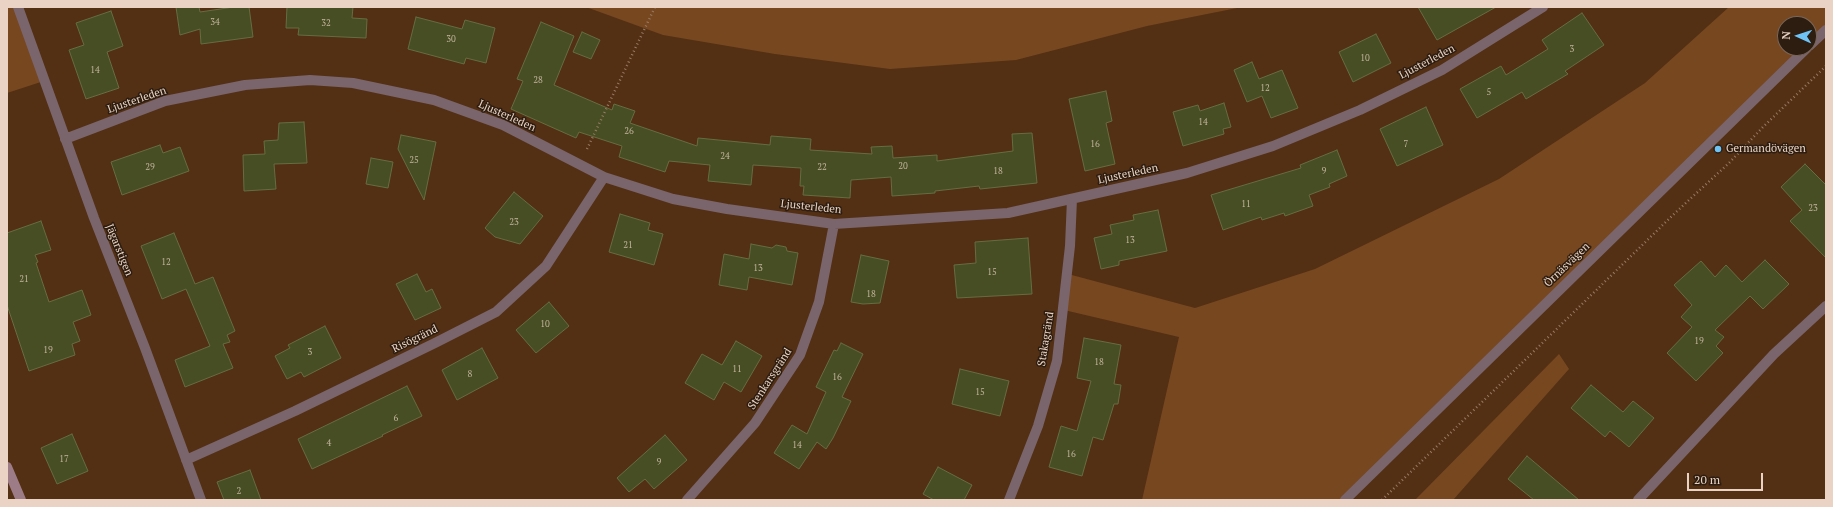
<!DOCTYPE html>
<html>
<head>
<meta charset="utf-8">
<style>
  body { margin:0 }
  #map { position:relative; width:1833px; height:507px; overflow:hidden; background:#533014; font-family:"PT Serif",serif }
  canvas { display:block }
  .frame { position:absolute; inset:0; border:8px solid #ead3c4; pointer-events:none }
  .north { position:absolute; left:1777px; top:16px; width:40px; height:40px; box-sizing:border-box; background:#2d1d11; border:1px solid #796659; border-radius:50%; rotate:273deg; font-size:11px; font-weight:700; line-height:16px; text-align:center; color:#ead3c4 }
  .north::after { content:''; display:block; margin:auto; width:14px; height:18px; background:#6fc2f4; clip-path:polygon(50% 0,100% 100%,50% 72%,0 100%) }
  .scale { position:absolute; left:1687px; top:473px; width:76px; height:18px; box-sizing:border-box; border:2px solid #ead3c4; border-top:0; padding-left:5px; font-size:12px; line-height:14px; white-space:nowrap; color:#ead3c4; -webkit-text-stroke:3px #2d1d11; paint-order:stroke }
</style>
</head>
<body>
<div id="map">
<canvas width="1833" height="507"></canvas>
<div class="frame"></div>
<div class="north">N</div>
<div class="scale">20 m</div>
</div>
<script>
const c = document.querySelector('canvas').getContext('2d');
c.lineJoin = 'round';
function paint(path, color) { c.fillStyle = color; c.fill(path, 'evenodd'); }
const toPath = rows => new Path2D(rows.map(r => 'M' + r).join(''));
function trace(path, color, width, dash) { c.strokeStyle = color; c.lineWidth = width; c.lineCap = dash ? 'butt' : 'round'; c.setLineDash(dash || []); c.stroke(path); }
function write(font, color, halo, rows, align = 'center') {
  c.font = font + ' "PT Serif",serif'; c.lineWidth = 3; c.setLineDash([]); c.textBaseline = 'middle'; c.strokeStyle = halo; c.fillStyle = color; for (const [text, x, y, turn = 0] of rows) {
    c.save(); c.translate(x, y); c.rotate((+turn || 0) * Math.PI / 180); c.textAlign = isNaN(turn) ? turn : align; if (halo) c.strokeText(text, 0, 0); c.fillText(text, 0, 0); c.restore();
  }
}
paint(toPath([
  [7,7,22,7,47,80,7,93],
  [586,7,1242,7,1147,26,1016,60,890,69,775,54,663,35],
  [1729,7,1826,7,1826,29,1809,45,1809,24,1785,24,1785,48,1806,48,1345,500,1142,500,1179,337,1064,310,1068,274,1195,308,1315,269,1499,179,1645,83],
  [1559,354,1569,369,1453,500,1415,500]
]), '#774720');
const building = toPath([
  [176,7,199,7,200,12,234,7,249,7,253,37,201,44,200,29,180,35,176,7],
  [287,7,353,7,352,18,367,19,366,38,298,35,299,28,286,28,287,7],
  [1418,7,1496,7,1437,40,1418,7],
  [111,11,123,46,107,52,119,88,86,99,69,50,84,45,76,23,111,11],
  [1582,13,1604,45,1565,71,1568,74,1526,99,1522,92,1477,118,1460,89,1501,66,1506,75,1548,49,1542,40,1582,13],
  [416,17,462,29,465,20,495,28,486,63,466,58,464,64,408,49,416,17],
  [541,22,574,36,554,85,612,110,614,104,635,111,630,123,697,146,698,138,770,145,771,136,811,139,810,150,872,154,871,147,892,146,893,158,937,155,937,161,1013,151,1012,134,1032,133,1037,183,980,189,979,186,935,191,935,193,892,196,891,177,851,180,850,198,803,195,804,186,800,186,801,168,753,165,751,185,708,181,710,165,669,161,665,172,619,157,622,146,579,132,576,138,511,109,523,81,517,79,541,22],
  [582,32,600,40,591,59,573,52,582,32],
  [1376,34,1391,63,1353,82,1339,52,1376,34],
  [1252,62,1259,79,1282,70,1298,108,1271,118,1262,96,1247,102,1234,70,1252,62],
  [1106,91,1112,121,1106,123,1115,164,1085,171,1069,99,1106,91],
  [1224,103,1231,127,1223,129,1224,134,1183,146,1173,112,1198,105,1200,111,1224,103],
  [1426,107,1443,145,1397,166,1380,129,1426,107],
  [304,122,307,163,274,164,276,189,244,191,243,155,265,154,264,141,278,140,279,123,304,122],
  [401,135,436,142,424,200,398,149,401,135],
  [160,145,163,153,180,147,189,171,122,195,111,162,160,145],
  [1337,150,1347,176,1329,184,1330,187,1309,195,1313,206,1285,216,1284,213,1262,220,1261,217,1223,230,1211,195,1301,168,1300,165,1337,150],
  [371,158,393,162,388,188,366,184,371,158],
  [1805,164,1826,185,1826,258,1790,221,1802,210,1781,187,1805,164],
  [514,192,543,216,520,244,495,237,485,228,514,192],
  [1158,210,1167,251,1119,261,1119,265,1101,269,1094,238,1112,234,1110,225,1134,220,1133,215,1158,210],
  [620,214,650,223,648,230,663,234,654,265,609,252,620,214],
  [41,221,51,250,35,255,38,262,36,263,49,302,82,290,91,315,73,322,80,341,72,344,75,355,29,371,7,305,7,233,41,221],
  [174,233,195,284,213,277,235,331,227,335,230,342,223,344,233,368,185,387,175,360,210,346,186,289,162,299,141,246,174,233],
  [1028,238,1032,294,957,298,954,265,976,263,975,242,1028,238],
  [751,244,772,248,776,245,786,247,787,251,798,253,792,285,749,277,747,290,719,285,724,254,749,259,751,244],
  [861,255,889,261,880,303,863,304,851,302,861,255],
  [1765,260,1789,284,1763,309,1750,296,1715,330,1724,337,1716,346,1723,353,1696,381,1667,353,1692,327,1681,317,1692,305,1674,285,1701,261,1715,277,1726,265,1742,282,1765,260],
  [417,274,426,292,432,289,441,308,415,320,396,284,417,274],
  [549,302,569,326,536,353,516,330,549,302],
  [325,326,341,358,304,377,301,372,287,379,275,356,290,348,288,345,325,326],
  [1084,338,1121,345,1114,384,1121,385,1118,404,1114,404,1103,440,1093,437,1082,476,1049,467,1061,426,1077,431,1091,381,1077,378,1084,338],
  [736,341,762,356,741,392,724,382,714,400,685,383,702,354,722,365,736,341],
  [841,343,863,354,842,397,851,401,833,438,826,449,817,442,799,469,774,453,792,425,807,434,826,392,816,387,834,350,837,351,841,343],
  [482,348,498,378,457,400,442,370,482,348],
  [960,369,1009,381,1000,416,952,404,960,369],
  [1591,385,1623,412,1633,401,1654,418,1629,447,1610,431,1605,437,1571,408,1591,385],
  [407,386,422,416,382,435,383,436,312,469,298,439,407,386],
  [72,434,88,471,57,484,41,448,72,434],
  [665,435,687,460,654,489,645,479,629,492,617,478,665,435],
  [1527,456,1579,500,1534,500,1508,479,1527,456],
  [938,467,972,485,964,500,934,500,923,494,938,467],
  [250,470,261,500,224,500,217,482,250,470]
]);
paint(building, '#474e23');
trace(building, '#656d41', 1);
trace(toPath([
  [587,149,655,7],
  [1382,500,1675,213,1729,163,1763,127,1826,66]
]), '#987b65', 2.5, [1, 3]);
trace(toPath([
  [18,7,94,218,145,348,201,500],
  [65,139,165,101,245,85,310,80,353,83,434,100,503,125,604,177,673,199,727,209,834,224,1008,213,1187,173,1273,146,1360,110,1442,70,1543,7],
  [186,460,295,411,435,343,496,312,546,266,604,177],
  [687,500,755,423,800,355,819,302,834,224],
  [1009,500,1038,426,1057,361,1070,246,1072,199],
  [1638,500,1774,354,1826,306]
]), '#7a656c', 10);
trace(toPath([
  [1809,46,1826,30],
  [1345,500,1807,48]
]), '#7a656c', 10);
trace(toPath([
  [7,467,21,500]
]), '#9e7c87', 10);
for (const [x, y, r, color] of [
  [1718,149,4,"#6fc2f4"]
]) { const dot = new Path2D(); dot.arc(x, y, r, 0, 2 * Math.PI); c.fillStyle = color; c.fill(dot); trace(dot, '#2d1d11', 1.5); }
write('9px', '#c1b29c', null, [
  ["34",215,22],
  ["32",326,23],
  ["30",451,39],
  ["3",1572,49],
  ["10",1365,58],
  ["14",95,70],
  ["28",538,80],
  ["12",1265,88],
  ["5",1489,92],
  ["14",1203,122],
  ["26",629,131],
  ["16",1095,144],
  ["7",1406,144],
  ["24",725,156],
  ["25",414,160],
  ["20",903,166],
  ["29",150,167],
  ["22",822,167],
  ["18",998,171],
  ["9",1324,171],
  ["11",1246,204],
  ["23",1813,208],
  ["23",514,222],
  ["13",1130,240],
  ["21",628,245],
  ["12",166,262],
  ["13",758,268],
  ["15",992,272],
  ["21",24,279],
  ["18",871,294],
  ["10",545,324],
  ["19",1699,341],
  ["19",48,350],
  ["3",310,352],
  ["18",1099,362],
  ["11",737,369],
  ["8",470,374],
  ["16",837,377],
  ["15",980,392],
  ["6",396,418],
  ["4",329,443],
  ["14",797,445],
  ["16",1071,454],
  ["17",64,459],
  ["9",659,462],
  ["2",239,491]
]);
write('11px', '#ead3c4', '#2d1d11', [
  ["Ljusterleden",1427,62,-28],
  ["Ljusterleden",137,100,-19],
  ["Ljusterleden",507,116,24],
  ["Ljusterleden",1128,174,-12],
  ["Ljusterleden",811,207,6],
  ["Jägarstigen",119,250,68],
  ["Örnäsvägen",1567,265,-44],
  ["Risögränd",415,339,-26],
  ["Stakagränd",1046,339,-81],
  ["Stenkarsgränd",770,379,-57]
]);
write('11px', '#ead3c4', '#2d1d11', [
  ["Germandövägen",1726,149]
], 'left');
</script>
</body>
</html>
